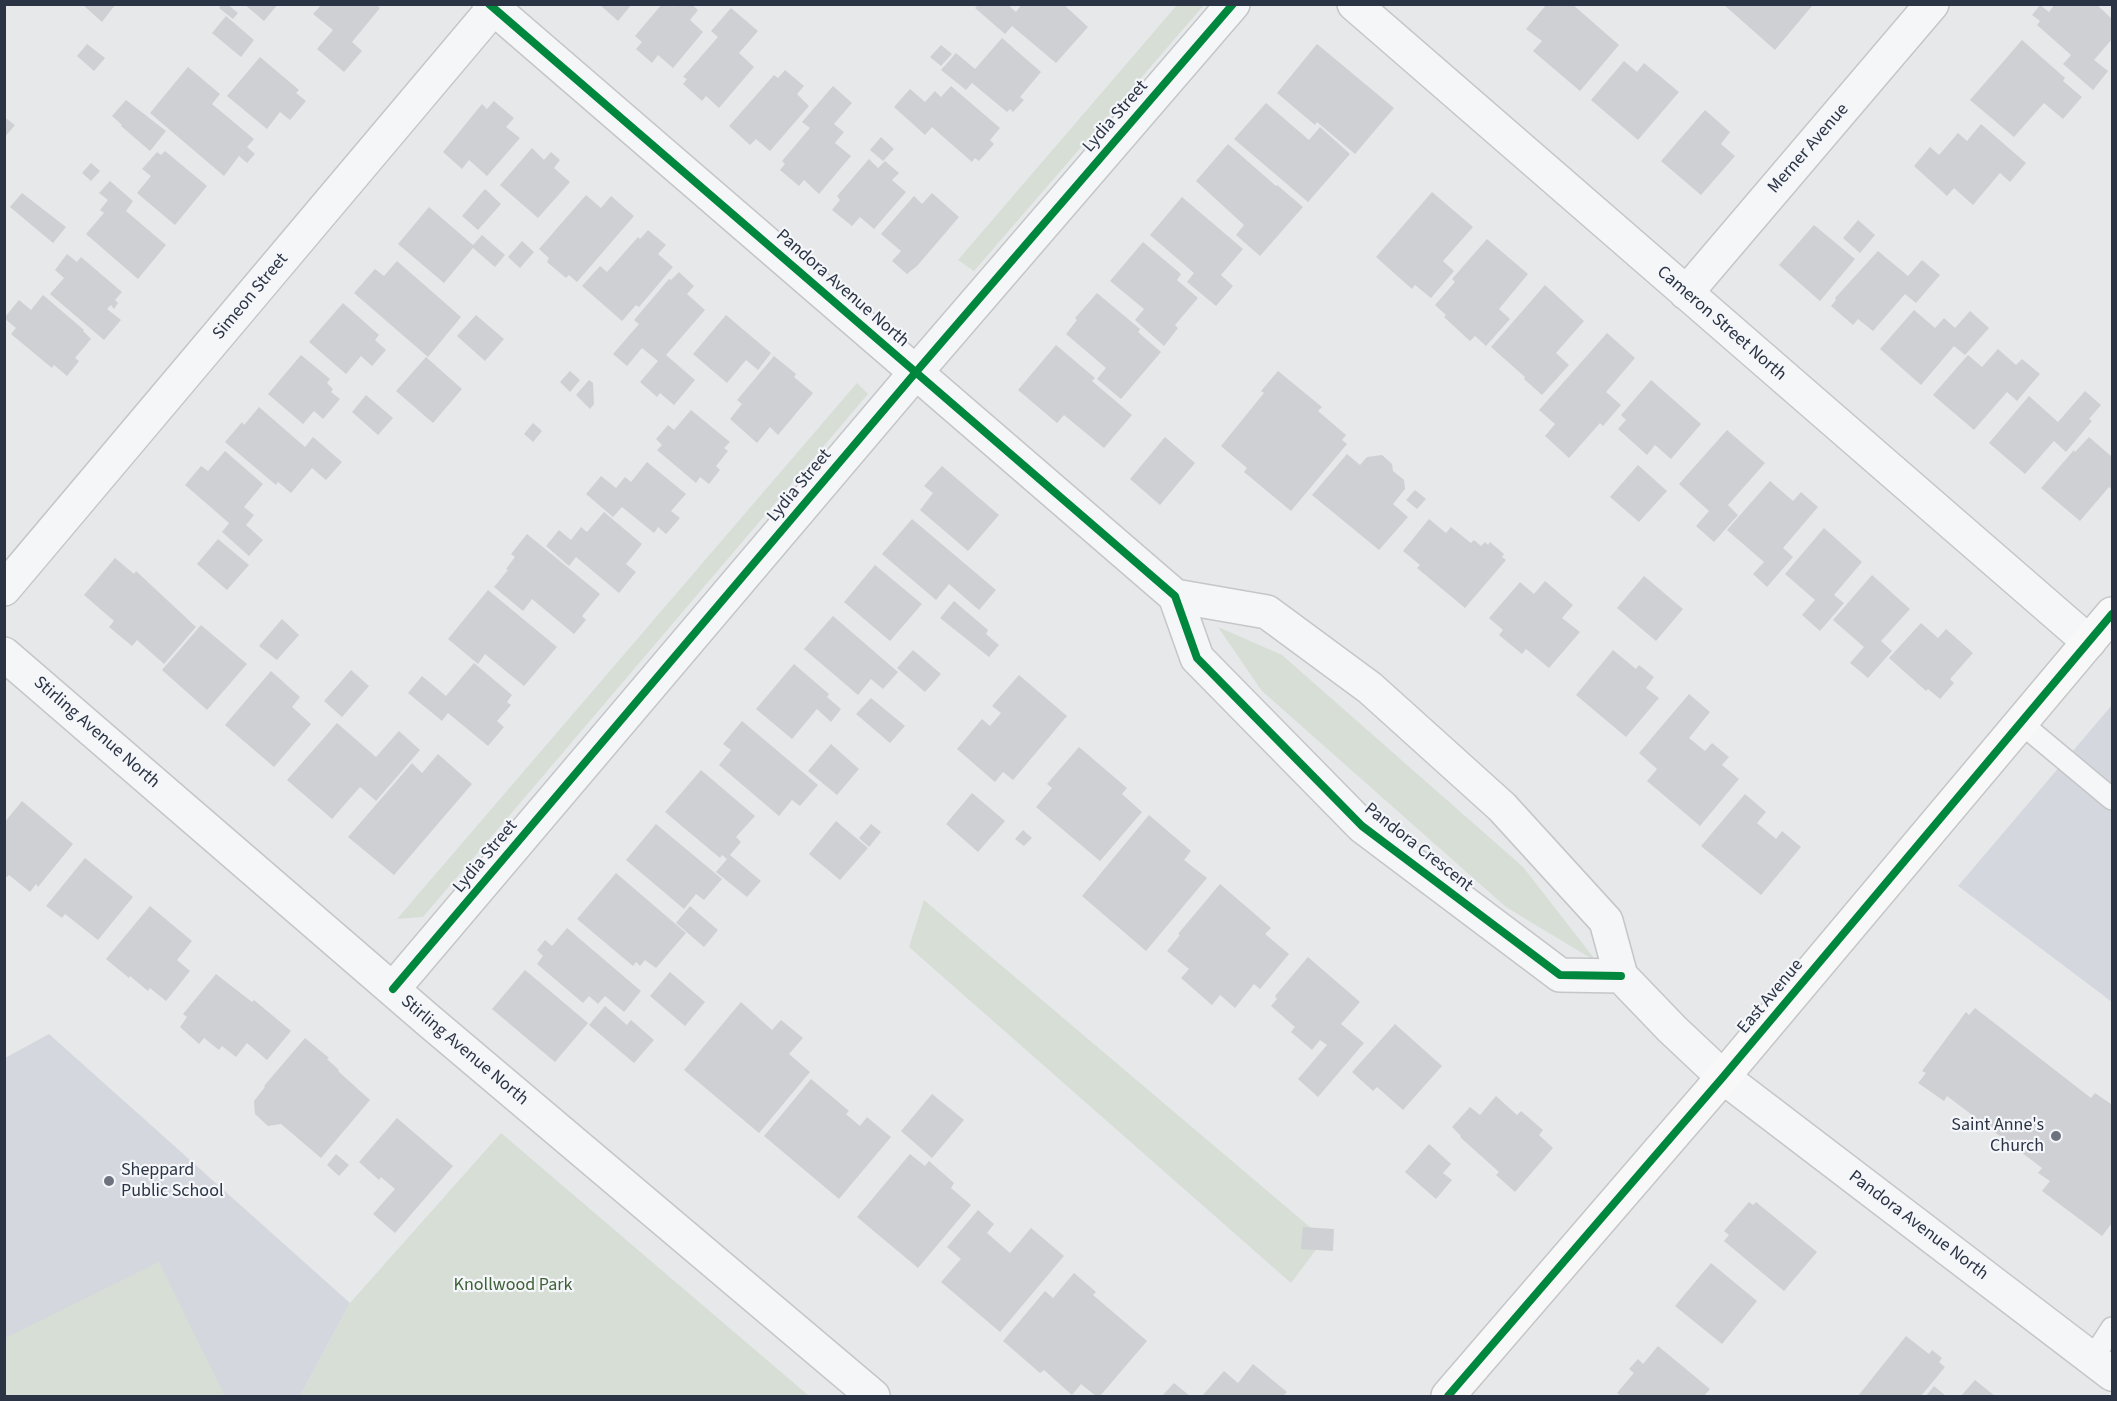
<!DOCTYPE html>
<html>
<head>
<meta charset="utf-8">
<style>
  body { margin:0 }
  #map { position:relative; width:2117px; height:1401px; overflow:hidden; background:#e6e8ea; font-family:"Source Sans 3",sans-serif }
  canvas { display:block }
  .frame { position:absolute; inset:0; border:6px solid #2b3445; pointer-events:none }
</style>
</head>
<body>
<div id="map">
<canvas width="2117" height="1401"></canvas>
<div class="frame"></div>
</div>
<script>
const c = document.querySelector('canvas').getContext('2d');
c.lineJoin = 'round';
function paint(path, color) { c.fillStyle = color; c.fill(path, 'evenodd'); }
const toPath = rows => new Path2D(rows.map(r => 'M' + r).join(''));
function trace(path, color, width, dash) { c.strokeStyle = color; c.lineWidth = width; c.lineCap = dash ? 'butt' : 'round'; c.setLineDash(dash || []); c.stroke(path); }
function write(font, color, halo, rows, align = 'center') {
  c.font = font + ' "Source Sans 3",sans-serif'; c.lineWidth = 4.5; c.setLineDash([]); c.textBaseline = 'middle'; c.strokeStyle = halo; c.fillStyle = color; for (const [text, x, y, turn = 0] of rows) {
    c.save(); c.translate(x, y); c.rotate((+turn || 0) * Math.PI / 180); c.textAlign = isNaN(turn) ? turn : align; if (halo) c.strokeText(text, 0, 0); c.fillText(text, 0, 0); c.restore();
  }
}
paint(toPath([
  [2112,705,2112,1002,1958,886],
  [49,1034,350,1303,300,1396,5,1396,5,1058]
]), '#d4d7dd');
paint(toPath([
  [1177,5,1204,5,974,271,958,260],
  [857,383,868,394,423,917,397,919],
  [1218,627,1282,655,1523,867,1597,962,1506,907,1262,691],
  [924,900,1324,1239,1291,1283,909,947],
  [501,1133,809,1396,300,1396,350,1303],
  [159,1262,225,1396,5,1396,5,1338]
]), '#d6ded6');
paint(toPath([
  [82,4,114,4,115,5,102,22],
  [222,4,227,4,238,13,233,19,219,8],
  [244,4,278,4,264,21],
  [322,4,376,4,380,8,352,42,362,51,344,72,317,49,333,30,313,14],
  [599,4,632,4,618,21],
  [662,4,671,4,674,7,676,4,691,4,698,10,690,20,703,32,673,68,658,55,652,63,636,49,642,42,635,36],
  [979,4,1007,4,1016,12,1022,4,1063,4,1088,27,1056,63,1012,26,1005,34,975,8],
  [1547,4,1572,4,1619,45,1580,91,1533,51,1542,41,1526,29],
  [1723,4,1810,4,1812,6,1775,50],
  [2055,4,2096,4,2112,19,2112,39,2094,60,2108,71,2093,90,2063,64,2071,55,2037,25,2040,21,2032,15,2040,5,2049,12],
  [731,8,758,31,739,53,754,67,719,108,706,96,702,101,683,84,687,79,683,77,718,37,711,31],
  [226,16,254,40,241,57,212,33],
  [1002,38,1041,72,1020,97,1024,100,1013,112,1010,109,1007,112,972,83,966,90,941,70,956,53,975,69],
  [2022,40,2065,78,2063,81,2082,97,2063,119,2044,103,2014,137,1970,100],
  [87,44,105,58,94,71,77,56],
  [1317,44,1394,108,1355,154,1317,122,1315,125,1277,93],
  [941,45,952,54,941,66,930,57],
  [260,57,299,90,296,93,306,101,290,120,280,112,267,129,227,96],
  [1624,61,1637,72,1644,63,1679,92,1638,140,1591,100],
  [188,67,220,94,212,104,254,139,247,147,255,154,247,163,239,156,224,176,150,113],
  [785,70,804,86,797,94,809,106,770,151,756,139,750,145,729,126,774,75,778,78],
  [833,86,852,103,834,124,844,132,835,143,851,156,819,194,804,180,799,186,780,170,785,164,782,161,810,128,802,122],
  [951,86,1000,128,990,140,994,144,979,161,975,158,972,162,932,127,925,135,894,107,910,89,925,102,935,91,941,97],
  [126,100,166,131,150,151,121,126,122,125,112,116],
  [494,101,514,118,506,127,520,138,487,176,469,160,462,169,443,152,482,104,487,109],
  [1266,103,1309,140,1320,127,1350,154,1308,202,1234,139],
  [1705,110,1730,132,1721,144,1735,156,1701,195,1661,161],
  [4,117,15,125,4,138],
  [1981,124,2026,163,2010,182,2000,173,1973,205,1954,188,1947,196,1914,166,1930,147,1939,155,1958,133,1967,141],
  [881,137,894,149,883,161,870,150],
  [1228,144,1276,186,1277,185,1303,207,1260,256,1236,235,1244,225,1196,181],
  [532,148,544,160,551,152,560,160,554,168,570,182,538,218,500,185],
  [165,151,207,186,175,225,137,193,151,176,142,169,157,152,161,155],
  [869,159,878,168,885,161,899,173,892,180,906,192,874,229,860,217,852,226,832,210,840,200,837,196],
  [91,163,100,171,91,181,82,173],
  [110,181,133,201,126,211,166,245,138,279,86,234,104,213,100,210,108,200,99,193],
  [485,189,501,204,478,230,462,216],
  [1432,192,1473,227,1443,261,1454,271,1431,298,1415,285,1412,289,1376,257],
  [22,193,66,227,53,243,10,207],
  [932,193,959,217,917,266,907,274,892,261,901,251,881,234,914,196,922,204],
  [586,195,601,208,611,196,634,216,577,282,569,275,566,278,547,262,549,258,539,249],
  [1182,197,1243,249,1221,275,1233,286,1216,306,1187,282,1194,273,1150,235],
  [429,207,473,245,482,235,505,255,495,267,473,248,444,283,398,244],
  [1858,220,1875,235,1860,253,1843,238],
  [1814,225,1855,259,1820,301,1779,265],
  [648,230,666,245,658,254,673,267,639,307,636,305,622,321,582,286,600,266,607,272,638,237,640,239],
  [1487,239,1528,274,1499,309,1510,319,1486,346,1475,336,1470,341,1444,317,1446,315,1435,305,1455,282,1452,279],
  [522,241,534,252,520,268,508,257],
  [1143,242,1181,274,1177,280,1198,298,1175,325,1178,328,1164,346,1135,320,1144,309,1110,281],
  [1878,251,1908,276,1922,260,1940,275,1916,303,1905,294,1873,331,1858,319,1853,325,1831,306,1836,300,1835,298],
  [67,254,77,262,81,257,122,292,115,300,118,303,114,309,111,305,107,309,121,320,104,340,50,294,64,278,55,270],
  [397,261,461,317,428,357,354,293,375,269,384,276],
  [679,272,694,286,687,294,705,310,666,355,695,380,674,405,660,393,657,397,640,382,658,361,642,348,627,366,613,354,639,324,634,320,669,279,671,280],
  [1545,285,1584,321,1556,353,1569,365,1542,395,1524,379,1525,377,1491,347],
  [1097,293,1140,329,1138,332,1161,352,1121,399,1097,379,1106,368,1066,334,1077,320,1075,318],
  [43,295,84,330,83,331,91,339,75,358,79,361,67,376,54,365,52,368,11,334,16,328,4,318,19,300,31,310],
  [343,303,379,335,375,340,386,350,372,366,361,356,346,374,309,342],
  [1914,310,1935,328,1944,318,1955,328,1970,311,1989,328,1965,355,1954,346,1921,385,1880,349],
  [476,315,504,339,485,361,457,336],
  [726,315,771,353,758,370,746,360,727,383,693,354],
  [1607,333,1635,358,1606,392,1621,405,1603,426,1600,423,1569,458,1545,436,1555,424,1539,410],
  [1056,345,1095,378,1092,381,1132,415,1104,448,1064,415,1057,423,1018,390],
  [1998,349,2016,365,2022,359,2040,374,2017,401,2007,392,1974,430,1933,395,1968,355,1982,367],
  [301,355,330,379,327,383,333,389,331,392,340,399,323,419,314,411,303,424,268,394],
  [774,356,796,374,794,377,813,393,778,435,770,427,757,443,730,419,742,404,737,400],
  [426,357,462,389,433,423,396,391],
  [570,371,580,380,570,392,560,382],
  [1278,371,1322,407,1318,411,1346,435,1342,440,1347,444,1291,511,1244,472,1247,468,1221,446,1264,393,1261,391],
  [589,380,593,383,594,404,590,409,576,395],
  [1651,380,1701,424,1671,459,1655,445,1647,455,1618,429,1626,420,1621,415],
  [2085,391,2101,405,2089,419,2092,421,2066,452,2054,441,2025,474,1989,443,2029,396,2058,422],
  [366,395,393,418,378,435,352,412],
  [259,407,305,447,313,437,342,462,326,480,312,468,291,493,278,482,276,485,225,442,242,422,244,425],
  [691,410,730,442,724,448,728,451,716,466,720,470,709,484,700,477,696,483,657,450,662,445,656,439,668,425,674,430],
  [533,423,542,431,533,442,524,434],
  [1727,430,1765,463,1728,505,1738,515,1714,542,1696,526,1709,511,1679,484],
  [1165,437,1195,463,1160,505,1130,479],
  [2089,437,2112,457,2112,490,2109,487,2080,521,2041,488,2074,450,2075,452],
  [225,451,263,484,244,507,254,515,246,525,263,540,249,556,222,532,229,523,185,485,201,466,208,471],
  [1347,454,1360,465,1367,457,1382,455,1392,464,1393,471,1404,480,1405,489,1393,504,1408,517,1379,550,1312,495],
  [647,462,686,494,671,511,680,518,666,534,658,527,654,533,622,507,613,517,586,494,601,476,616,488,625,477,631,482],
  [1638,465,1667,491,1639,522,1610,497],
  [942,466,999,515,968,551,920,510,933,493,924,486],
  [1770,481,1793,501,1801,492,1818,507,1783,548,1793,557,1767,587,1753,574,1764,562,1727,530],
  [1415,490,1426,499,1417,509,1406,500],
  [604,512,642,544,626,564,636,572,619,593,576,557,569,566,546,546,559,530,571,540,581,527,587,532],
  [912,519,996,590,979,610,949,584,936,600,882,554],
  [1429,519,1446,533,1451,527,1471,543,1474,540,1481,546,1485,542,1488,545,1490,542,1504,554,1502,557,1506,560,1465,608,1417,568,1420,565,1403,551],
  [1824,528,1862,562,1834,595,1844,603,1820,631,1802,615,1815,600,1785,574],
  [527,534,600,594,582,616,586,620,574,634,532,599,523,611,494,587,508,570,506,569,515,557,511,554],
  [218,539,249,565,227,590,197,564],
  [115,558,134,574,136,571,196,627,164,664,137,640,132,646,109,627,114,621,84,595],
  [875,565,922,604,890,641,844,602],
  [1872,575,1910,609,1881,641,1892,651,1868,678,1850,663,1864,647,1833,620],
  [1644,576,1683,609,1656,641,1617,608],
  [1545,581,1573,605,1562,618,1580,632,1549,668,1526,649,1522,654,1499,635,1503,630,1489,618,1520,582,1534,594],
  [488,590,557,647,524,686,485,654,478,664,448,639],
  [954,601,988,630,986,634,999,645,989,657,940,618],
  [833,616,898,672,883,689,871,679,858,695,804,649],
  [282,619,299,635,277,660,259,646],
  [1921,623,1938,638,1946,629,1973,653,1950,679,1954,683,1940,699,1928,689,1926,691,1889,658],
  [201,625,247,664,207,710,162,670],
  [913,650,941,674,925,692,897,668],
  [1613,650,1636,669,1639,665,1654,677,1646,688,1659,698,1626,737,1576,695],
  [474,663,512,695,507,702,511,705,497,721,504,727,488,746,448,713,442,721,408,693,422,676,446,696],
  [794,664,829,694,827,697,841,709,831,722,817,709,792,739,756,709],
  [351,670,369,686,342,717,324,701],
  [271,671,300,697,292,707,311,724,274,767,225,725],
  [1019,675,1067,716,1013,780,1003,772,995,782,957,749,982,719,990,726,1001,713,992,706],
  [1689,694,1710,712,1689,738,1705,751,1712,743,1729,757,1722,765,1739,779,1700,826,1647,781,1657,769,1639,753],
  [871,698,905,726,890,743,856,714],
  [742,721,818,785,800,806,792,800,779,816,719,765,731,750,723,744],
  [337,723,376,757,399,731,420,750,376,801,360,787,332,819,287,780],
  [831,744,859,769,837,795,808,771],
  [1079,747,1127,788,1122,794,1142,812,1100,861,1036,807,1052,788,1047,784],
  [438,754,472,784,394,875,348,837,412,763,422,773],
  [701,770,755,816,736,837,741,842,730,855,761,881,747,897,716,872,727,859,722,855,720,858,665,812],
  [972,793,1005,821,978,852,946,824],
  [1745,794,1766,812,1757,823,1776,839,1782,831,1801,847,1761,895,1701,846],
  [22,801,73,844,38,887,36,884,30,892,9,875,7,877,4,875,4,823],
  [1149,815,1191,851,1184,860,1207,878,1146,951,1082,896],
  [836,821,868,848,840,880,809,854],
  [656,824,722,879,704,900,696,894,684,909,626,860],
  [871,824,881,832,869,847,859,838],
  [1023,830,1032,838,1024,846,1015,839],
  [85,858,133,897,98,940,65,914,62,918,46,906],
  [616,873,686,933,656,968,645,960,640,966,636,962,633,966,577,919],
  [1220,884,1271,928,1265,934,1289,954,1260,989,1254,984,1235,1008,1220,995,1212,1005,1181,978,1189,969,1167,951,1180,935,1178,934],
  [150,906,192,941,177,960,190,971,166,1001,150,988,148,991,130,976,129,978,106,959],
  [690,906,718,930,704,947,676,923],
  [567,928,641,991,624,1012,605,996,598,1004,589,996,583,1003,537,964,543,956,537,950,545,940,552,946],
  [1308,957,1360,1002,1341,1024,1364,1043,1318,1097,1298,1079,1327,1045,1320,1040,1312,1050,1291,1032,1295,1027,1271,1006,1277,999,1275,996],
  [525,970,588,1023,555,1062,492,1009],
  [670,972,705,1002,685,1026,650,996],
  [216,974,252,1002,254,1000,291,1031,267,1060,247,1043,236,1057,222,1046,219,1050,204,1038,199,1044,180,1027,187,1017,183,1014],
  [741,1002,772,1030,781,1020,803,1038,789,1054,810,1072,759,1133,684,1070],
  [605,1006,627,1025,631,1020,654,1040,634,1063,589,1025],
  [1975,1008,2091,1098,2095,1093,2111,1104,2112,1102,2112,1223,2102,1236,2042,1191,2050,1181,2038,1173,2042,1168,1947,1096,1944,1101,1918,1083,1926,1073,1922,1071,1966,1012,1969,1015],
  [1395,1024,1442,1066,1403,1110,1377,1087,1373,1091,1352,1072],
  [305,1038,329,1058,327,1059,339,1070,338,1071,370,1100,321,1158,281,1124,268,1126,255,1114,254,1101,265,1087,264,1086],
  [811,1079,849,1111,846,1114,860,1126,867,1117,891,1137,839,1199,764,1136],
  [932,1094,964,1120,932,1158,901,1131],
  [1496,1096,1517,1115,1521,1111,1543,1130,1539,1135,1553,1148,1515,1192,1496,1175,1499,1172,1460,1137,1461,1136,1452,1127,1470,1107,1480,1115],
  [397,1118,453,1166,395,1233,373,1214,395,1189,381,1177,379,1180,359,1162],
  [1429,1144,1451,1164,1443,1173,1452,1180,1436,1199,1405,1172],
  [336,1154,349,1165,339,1176,327,1165],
  [910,1154,925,1166,929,1161,954,1183,951,1188,971,1205,918,1268,857,1217],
  [1749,1202,1753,1205,1756,1202,1817,1252,1784,1291,1724,1241,1729,1235,1724,1231],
  [978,1210,994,1224,987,1233,1010,1253,1031,1228,1064,1256,1000,1332,941,1282,961,1259,947,1247],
  [1303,1227,1334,1229,1333,1251,1301,1249],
  [1711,1263,1757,1301,1722,1344,1675,1306],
  [1074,1273,1096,1292,1093,1295,1147,1341,1100,1396,1096,1396,1081,1384,1072,1395,1044,1370,1040,1373,1003,1341,1045,1291,1053,1298],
  [1906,1336,1929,1354,1932,1350,1942,1358,1939,1362,1945,1367,1921,1396,1858,1396],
  [1658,1346,1710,1389,1704,1396,1621,1396,1617,1393,1634,1373,1629,1369,1638,1359,1643,1364],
  [1253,1364,1287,1392,1283,1396,1202,1396,1224,1371,1238,1383],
  [1975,1380,1995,1396,1961,1396],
  [1174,1383,1190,1396,1162,1396],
  [1934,1386,1946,1396,1926,1396]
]), '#ced0d3');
const lane = toPath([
  [2021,723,2112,799],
  [2092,1359,2112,1328]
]);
const street = toPath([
  [489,4,1175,596,1197,658,1362,826,1560,975,1621,976],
  [1354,4,2089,642],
  [1686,293,1932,4],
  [4,589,497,4],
  [1175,596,1267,612,1370,688,1502,807,1606,921,1621,976,1672,1029,1723,1077,2112,1374],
  [4,654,428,1020,873,1396],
  [393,989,916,372,1233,4]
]);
const secondary = toPath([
  [1448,1396,1723,1077,2112,614]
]);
trace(lane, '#c4c6c8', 24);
trace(street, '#c4c6c8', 36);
trace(secondary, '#c4c6c8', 36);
trace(lane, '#f5f6f7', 21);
trace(street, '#f5f6f7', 33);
trace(secondary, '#f8f8f8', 33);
trace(toPath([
  [489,4,1175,596,1197,658,1362,826,1560,975,1621,976],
  [393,989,916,372,1233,4],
  [1448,1396,1723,1077,2112,614]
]), '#00873e', 8);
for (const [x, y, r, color] of [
  [2056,1136,6,"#6c737f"],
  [109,1181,6,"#6c737f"]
]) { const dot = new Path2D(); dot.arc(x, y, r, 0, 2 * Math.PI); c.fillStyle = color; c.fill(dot); trace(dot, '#f4f6f9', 2); }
write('18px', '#2b3445', '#f4f6f9', [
  ["Lydia Street",1116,117,-49],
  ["Merner Avenue",1809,149,-49],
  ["Pandora Avenue North",842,289,41],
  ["Simeon Street",251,297,-50],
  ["Cameron Street North",1721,324,41],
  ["Lydia Street",800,486,-50],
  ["Stirling Avenue North",96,733,41],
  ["Pandora Crescent",1418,848,38],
  ["Lydia Street",486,857,-50],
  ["East Avenue",1771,997,-50],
  ["Stirling Avenue North",464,1051,40],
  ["Pandora Avenue North",1918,1226,37]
]);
write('18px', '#2b3445', '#f4f6f9', [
  ["Saint Anne's",2044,1126],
  ["Church",2044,1147],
  ["Sheppard",121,1171,"left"],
  ["Public School",121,1192,"left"]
], 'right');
write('18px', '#3f6138', '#f4f6f9', [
  ["Knollwood Park",513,1286]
]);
</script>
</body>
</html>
